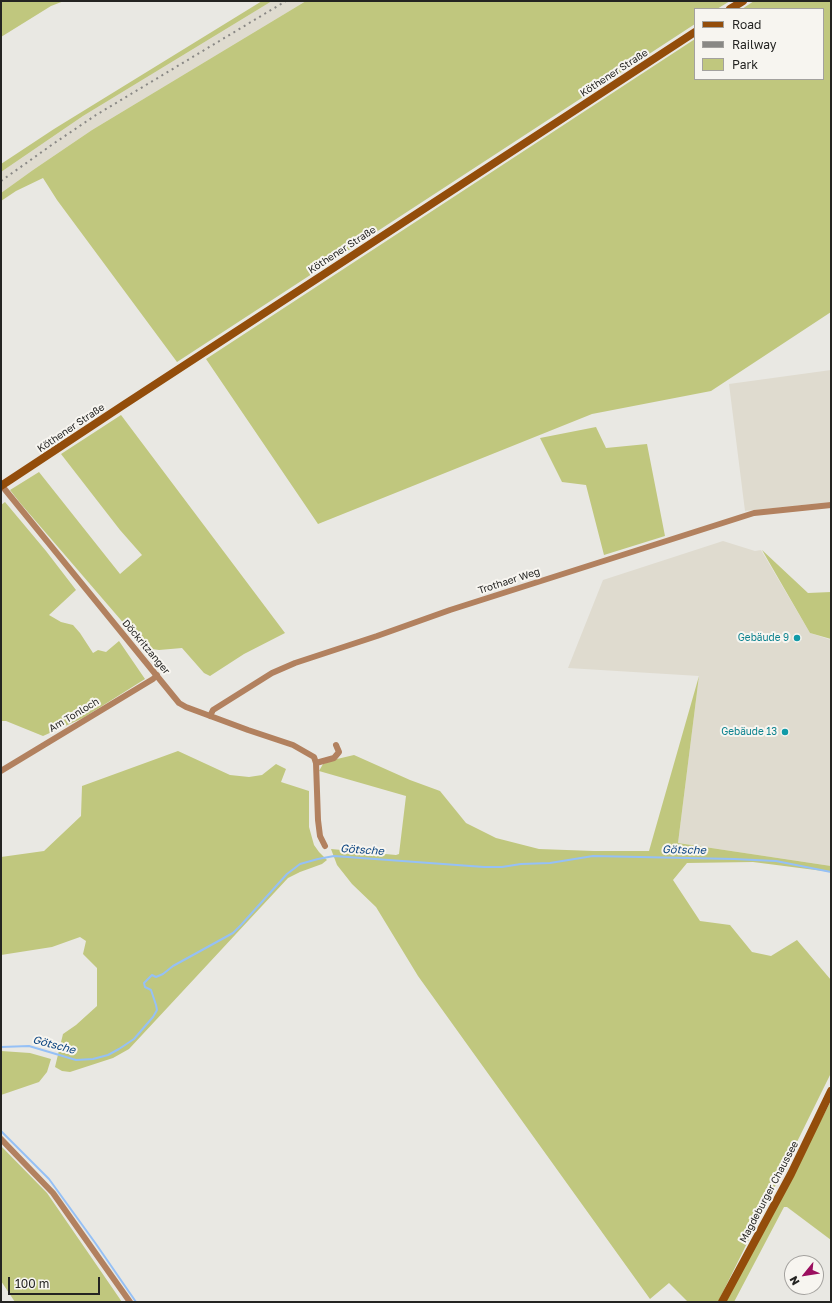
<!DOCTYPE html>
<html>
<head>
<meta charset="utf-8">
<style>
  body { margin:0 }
  #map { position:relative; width:832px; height:1303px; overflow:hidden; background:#e9e8e3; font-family:"Golos Text",sans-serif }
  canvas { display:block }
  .frame { position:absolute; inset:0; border:2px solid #242422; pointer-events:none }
  .legend { position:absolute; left:694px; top:8px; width:130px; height:72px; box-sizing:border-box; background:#f7f5f0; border:1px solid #a3a19e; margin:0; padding:5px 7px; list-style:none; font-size:12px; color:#242422 }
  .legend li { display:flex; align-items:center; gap:8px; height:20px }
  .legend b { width:20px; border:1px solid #a3a19e }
  .north { position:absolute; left:784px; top:1255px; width:40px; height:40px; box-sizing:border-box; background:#f7f5f0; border:1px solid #a3a19e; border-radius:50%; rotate:240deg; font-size:11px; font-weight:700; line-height:16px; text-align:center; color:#242422 }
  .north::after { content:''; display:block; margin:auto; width:14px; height:18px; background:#9b0f5f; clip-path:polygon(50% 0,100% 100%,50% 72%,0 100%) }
  .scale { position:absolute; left:8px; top:1277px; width:92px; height:18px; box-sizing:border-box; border:2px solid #242422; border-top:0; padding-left:5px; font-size:12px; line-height:14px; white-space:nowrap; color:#242422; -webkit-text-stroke:3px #f7f5f0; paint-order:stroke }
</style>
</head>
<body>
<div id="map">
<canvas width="832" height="1303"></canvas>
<div class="frame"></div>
<ul class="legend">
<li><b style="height:5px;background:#934d0b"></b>Road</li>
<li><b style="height:5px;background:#898885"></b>Railway</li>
<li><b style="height:11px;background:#c0c77e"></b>Park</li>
</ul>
<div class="north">N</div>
<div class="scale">100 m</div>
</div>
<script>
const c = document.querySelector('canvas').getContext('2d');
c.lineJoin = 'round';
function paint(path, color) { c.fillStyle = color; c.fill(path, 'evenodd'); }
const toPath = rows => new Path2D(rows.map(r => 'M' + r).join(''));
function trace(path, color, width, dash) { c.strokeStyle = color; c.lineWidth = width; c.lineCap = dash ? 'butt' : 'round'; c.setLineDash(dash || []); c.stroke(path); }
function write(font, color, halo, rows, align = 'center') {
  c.font = font + ' "Golos Text",sans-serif'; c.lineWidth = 4; c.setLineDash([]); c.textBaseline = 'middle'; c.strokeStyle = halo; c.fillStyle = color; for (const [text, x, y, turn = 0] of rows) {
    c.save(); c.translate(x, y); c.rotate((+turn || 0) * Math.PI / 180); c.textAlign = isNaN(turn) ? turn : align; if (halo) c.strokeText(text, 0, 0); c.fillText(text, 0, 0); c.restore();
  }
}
paint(toPath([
  [272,1,306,1,92,130,33,170,1,193,1,172,83,116],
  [831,370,831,502,745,511,729,384],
  [723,541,755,551,761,550,810,633,831,640,831,866,678,843,699,676,568,668,603,580]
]), '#dfdbcf');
paint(toPath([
  [1,1,64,1,51,6,1,37],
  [262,1,272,1,83,116,1,172,1,164,54,129],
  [306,1,730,1,717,9,695,9,695,24,177,362,57,200,43,178,16,191,1,201,1,193,33,170,92,130],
  [754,1,831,1,831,312,711,391,592,414,318,524,206,359,695,39,695,79,823,79,823,9,742,9],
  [121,415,285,633,244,654,210,676,204,673,182,648,159,650,145,648,21,504,10,490,39,472,120,574,142,555,120,530,61,454],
  [596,427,606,448,647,444,665,536,604,555,586,485,562,482,540,438],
  [5,502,46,551,76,590,49,615,61,622,73,625,80,633,93,653,98,650,106,652,119,641,145,679,83,718,43,736,6,721,1,721,1,505],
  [762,550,808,593,831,592,831,639,810,633],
  [699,676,678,843,831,866,831,872,753,862,687,863,673,880,700,921,730,925,752,952,771,956,797,940,831,980,831,1073,718,1302,688,1302,669,1283,650,1299,418,976,376,907,352,884,337,865,331,849,396,855,399,854,406,796,319,771,323,764,337,759,354,755,410,780,440,791,466,823,496,838,539,849,594,851,649,851],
  [178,751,230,775,249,777,262,775,276,764,286,769,281,782,309,791,309,827,314,845,319,852,327,860,322,864,300,872,288,878,129,1049,113,1058,70,1072,62,1071,55,1067,63,1034,76,1025,97,1006,97,968,83,954,86,941,80,937,52,947,1,955,1,857,44,851,81,816,82,786],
  [1,1051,30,1053,51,1059,47,1072,39,1082,1,1095],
  [831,1101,831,1240,787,1207,784,1207,734,1302,725,1302],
  [1,1146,47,1193,122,1302,15,1302,1,1281]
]), '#c0c77e');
trace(toPath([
  [1,1047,29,1046,76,1060,93,1059,108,1055,119,1049,134,1039,153,1017,157,1010,156,1005,151,990,145,987,144,983,152,975,156,977,163,974,173,966,233,933,241,925,287,874,300,864,318,859,334,856,484,867,502,867,521,864,550,863,593,856,734,859,776,861,831,872],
  [1,1131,49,1179,96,1244,136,1302]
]), '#95c0f6', 2);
trace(toPath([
  [2,486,179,703,186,707,248,730,293,745,314,757,316,763,334,758,339,752,336,745],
  [210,716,213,710,272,673,295,663,377,636,450,610,754,513,831,505],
  [316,763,318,820,320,836,325,846],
  [1,771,153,679,157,675],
  [1,1139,53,1193,130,1302]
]), '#b2815f', 6);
trace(toPath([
  [730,9,743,1],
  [1,486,122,406,695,32],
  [722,1302,791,1174,831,1091]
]), '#934d0b', 8);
trace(toPath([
  [1,181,53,144,96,115,286,1]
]), '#898885', 2, [2, 4]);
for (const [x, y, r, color] of [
  [797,638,4,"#0f9aa8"],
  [785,732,4,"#0f9aa8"]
]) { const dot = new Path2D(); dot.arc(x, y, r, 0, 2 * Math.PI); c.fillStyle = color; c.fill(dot); trace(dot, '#f7f5f0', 1.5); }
write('10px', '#242422', '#f7f5f0', [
  ["Köthener Straße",614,73,-33],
  ["Köthener Straße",342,250,-33],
  ["Köthener Straße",71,428,-34],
  ["Trothaer Weg",509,581,-18],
  ["Döckritzanger",146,647,50],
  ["Am Tonloch",74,715,-31],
  ["Magdeburger Chaussee",769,1192,-62]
]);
write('10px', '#0d838f', '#f7f5f0', [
  ["Gebäude 9",789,638],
  ["Gebäude 13",777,732]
], 'right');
write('italic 11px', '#0c4580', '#f7f5f0', [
  ["Götsche",362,850,4],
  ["Götsche",684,850,1],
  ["Götsche",54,1045,15]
]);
</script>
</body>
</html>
